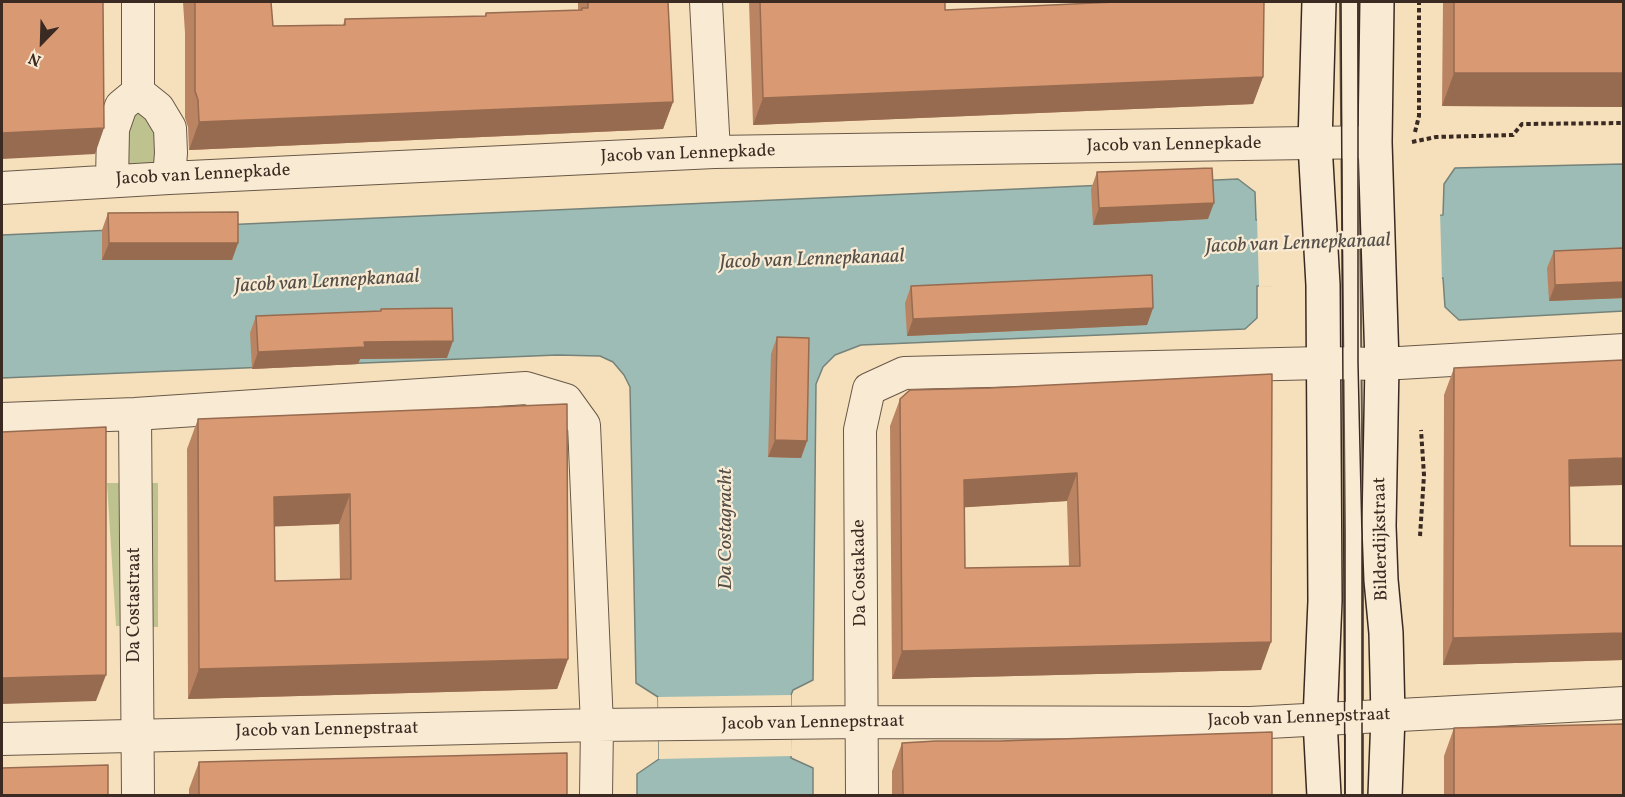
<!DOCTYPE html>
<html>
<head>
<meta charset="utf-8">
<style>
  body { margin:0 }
  #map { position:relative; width:1625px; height:797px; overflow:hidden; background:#f6e0bb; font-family:Vollkorn,serif }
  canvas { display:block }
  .frame { position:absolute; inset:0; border:3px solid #3a2a22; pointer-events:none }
  .north { position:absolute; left:12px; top:12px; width:60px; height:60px; -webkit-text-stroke:4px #f9ebd3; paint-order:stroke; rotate:203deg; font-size:16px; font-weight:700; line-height:24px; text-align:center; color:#3a2a22 }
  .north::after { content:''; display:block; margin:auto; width:21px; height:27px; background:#3a2a22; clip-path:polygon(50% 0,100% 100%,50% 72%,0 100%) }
</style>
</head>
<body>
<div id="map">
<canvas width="1625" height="797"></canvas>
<div class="frame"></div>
<div class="north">N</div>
</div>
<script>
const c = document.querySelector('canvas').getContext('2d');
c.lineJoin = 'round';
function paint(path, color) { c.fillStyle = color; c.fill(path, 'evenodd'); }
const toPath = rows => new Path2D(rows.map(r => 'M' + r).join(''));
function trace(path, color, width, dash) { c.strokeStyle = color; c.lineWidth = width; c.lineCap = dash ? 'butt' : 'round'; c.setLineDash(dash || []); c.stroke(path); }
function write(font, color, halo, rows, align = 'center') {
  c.font = font + ' Vollkorn,serif'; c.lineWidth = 4.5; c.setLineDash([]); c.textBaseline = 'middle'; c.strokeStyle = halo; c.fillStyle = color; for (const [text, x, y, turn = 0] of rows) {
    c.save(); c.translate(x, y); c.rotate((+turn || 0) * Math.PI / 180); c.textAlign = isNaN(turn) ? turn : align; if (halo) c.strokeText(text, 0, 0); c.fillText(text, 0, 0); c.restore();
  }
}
paint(toPath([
  [146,104,166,172,115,176,119,122],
  [107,483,158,483,158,627,116,626]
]), '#bec28f');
const water = toPath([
  [1623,164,1624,311,1459,320,1445,307,1443,278,1257,286,1257,318,1245,329,861,345,835,355,823,367,816,384,813,680,793,690,791,695,791,758,813,768,813,795,637,796,637,774,659,759,658,697,636,683,630,387,624,375,613,362,600,356,557,355,2,378,2,235,1238,179,1255,192,1256,220,1443,215,1444,184,1455,168,1623,164]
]);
paint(water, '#9dbcb5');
trace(water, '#75827a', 1.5);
paint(toPath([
  [1440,212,1442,281,1259,287,1257,217],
  [791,695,792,756,659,759,658,697]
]), '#f6e0bb');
const lane = toPath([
  [1349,2,1354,534,1354,796]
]);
const street = toPath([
  [706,2,714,152],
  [138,92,158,108,170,128,171,153,169,178],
  [112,181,113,129,121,106,138,92,138,2],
  [2,188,169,178,714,152,1375,142],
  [135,414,138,796],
  [2,419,135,414,526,388,566,400,584,425,597,725,596,796],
  [2,739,597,725,862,722,1250,723,1624,703],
  [862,796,860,430,869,389,904,373,1322,363,1382,364,1624,350]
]);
const secondary = toPath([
  [1319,2,1315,144,1323,285,1325,601,1320,720,1324,796],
  [1377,2,1375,142,1382,364,1379,526,1381,580,1386,633,1388,716,1385,796]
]);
trace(lane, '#695848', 20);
trace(street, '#695848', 34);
trace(secondary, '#3a2a22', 36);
trace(toPath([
  [1415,132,1419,116,1419,2],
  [1412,142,1436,137,1513,135,1522,124,1624,123],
  [1420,536,1424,475,1421,430]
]), '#3a2a22', 4, [4.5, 3]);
trace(lane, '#f9ebd3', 16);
trace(street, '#f9ebd3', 32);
trace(secondary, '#f9ebd3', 33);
trace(toPath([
  [1341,2,1345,796],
  [1358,2,1358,362,1362,535,1362,796]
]), '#3a2a22', 1.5);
paint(toPath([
  [183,2,271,2,273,26,343,25,345,19,485,16,486,13,578,10,578,2,668,2,673,102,663,129,189,150,188,127,185,118,185,33],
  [749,2,945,2,945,10,1263,77,1253,104,753,125],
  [1443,2,1623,2,1623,107,1442,106],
  [1097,172,1208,219,1093,225,1091,189],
  [108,213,238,243,232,260,102,260,102,230],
  [1623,248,1623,298,1549,301,1547,268,1554,251],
  [911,286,1153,308,1147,325,907,336,905,303],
  [381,309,447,358,360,359,358,364,252,369,250,333,256,316,380,311],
  [777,337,807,441,801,458,768,457,771,354],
  [1454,368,1569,487,1570,546,1623,546,1623,660,1443,665,1444,395],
  [1272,374,1261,670,892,679,890,426,900,399,990,388],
  [1067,501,1069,566,965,568,964,507],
  [567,404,568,659,557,689,188,699,187,449,198,419],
  [339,524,340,580,275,581,274,526],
  [1454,728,1623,795,1444,795,1444,756],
  [902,743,1272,795,892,795,892,771],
  [199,762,567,795,189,795,189,789]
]), '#ba8463');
paint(toPath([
  [1454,73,1623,73,1623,107,1442,106],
  [1263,77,1253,104,753,125,763,98],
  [673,102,663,129,189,150,199,122],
  [104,128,95,154,2,159,2,133],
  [1214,203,1208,219,1093,225,1099,208],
  [109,243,238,243,232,260,102,260],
  [1623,282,1623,298,1549,301,1555,285],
  [1153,308,1147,325,907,336,913,319],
  [453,341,447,358,360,359,358,364,252,369,258,352,364,342],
  [775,440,807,441,801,458,768,457],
  [1623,458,1623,485,1559,487,1569,460],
  [1077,473,1067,501,954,508,964,480],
  [350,494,339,524,263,527,274,497],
  [1623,633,1623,660,1443,665,1453,638],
  [1271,642,1261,670,892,679,902,651],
  [568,659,557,689,188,699,199,669],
  [106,675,96,701,2,704,2,678]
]), '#976b50');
const building = toPath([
  [2,2,103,2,104,128,2,133,2,2],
  [195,2,271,2,273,26,345,25,345,19,486,16,486,13,582,10,582,8,588,8,588,2,668,2,673,102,199,122,198,100,195,91,195,2],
  [760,2,945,2,945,10,1115,2,1264,2,1263,77,763,98,760,2],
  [1454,2,1623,2,1623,73,1454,73,1454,2],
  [1212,168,1214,203,1099,208,1097,172,1212,168],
  [238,212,238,243,109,243,108,213,238,212],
  [1623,248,1623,282,1555,285,1554,251,1623,248],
  [1152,275,1153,308,913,319,911,286,1152,275],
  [452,308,453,341,364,342,365,347,258,352,256,316,381,311,381,309,452,308],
  [777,337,809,338,807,441,775,440,777,337],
  [1623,360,1623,458,1569,460,1570,546,1623,546,1623,633,1453,638,1454,368,1623,360],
  [1272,374,1271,642,902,651,900,399,910,390,990,388,1272,374],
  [1077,473,1080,566,965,568,964,480,1077,473],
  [567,404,568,659,199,669,198,419,567,404],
  [350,494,351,579,275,581,274,497,350,494],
  [106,427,106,675,2,678,2,432,106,427],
  [1623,724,1623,795,1454,795,1454,728,1623,724],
  [1272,732,1272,795,903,795,902,743,936,741,1000,741,1272,732],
  [567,753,567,795,199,795,199,762,567,753],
  [108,765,108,795,2,795,2,768,108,765]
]);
paint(building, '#d89973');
trace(building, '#976b50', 1.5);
write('18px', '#3a2a22', '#f9ebd3', [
  ["Jacob van Lennepkade",1174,146,-1],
  ["Jacob van Lennepkade",688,155,-2],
  ["Jacob van Lennepkade",203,176,-3],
  ["Bilderdijkstraat",1382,539,-91],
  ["Da Costakade",861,573,-91],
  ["Da Costastraat",136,605,-90],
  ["Jacob van Lennepstraat",1299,719,-2],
  ["Jacob van Lennepstraat",813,724,-1],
  ["Jacob van Lennepstraat",327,731,-1]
]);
write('italic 20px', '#534e47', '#f9ebd3', [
  ["Jacob van Lennepkanaal",1298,245,-2],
  ["Jacob van Lennepkanaal",812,261,-2],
  ["Jacob van Lennepkanaal",327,283,-3],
  ["Da Costagracht",727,529,-90]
]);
</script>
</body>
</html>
